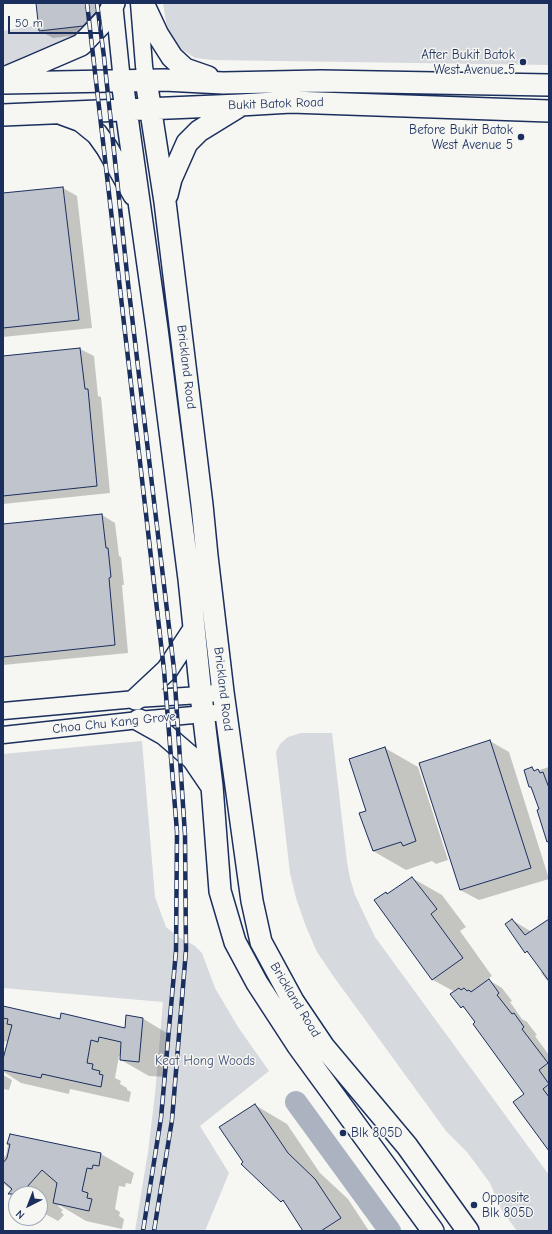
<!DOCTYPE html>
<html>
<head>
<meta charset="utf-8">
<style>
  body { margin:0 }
  #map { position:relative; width:552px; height:1234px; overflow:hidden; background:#f6f6f2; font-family:"Comic Neue",sans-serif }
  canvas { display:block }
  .frame { position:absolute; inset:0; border:4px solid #1b2f5e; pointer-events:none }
  .north { position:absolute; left:8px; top:1186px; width:40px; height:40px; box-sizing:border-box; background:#f6f6f2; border:1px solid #9ea6b7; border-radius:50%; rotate:222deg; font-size:11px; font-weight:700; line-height:16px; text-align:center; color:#1b2f5e }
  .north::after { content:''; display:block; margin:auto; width:14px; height:18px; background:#1b2f5e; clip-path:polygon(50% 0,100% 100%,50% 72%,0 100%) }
  .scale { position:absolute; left:8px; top:16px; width:93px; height:18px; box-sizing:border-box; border:2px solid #1b2f5e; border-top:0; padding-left:5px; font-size:12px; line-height:14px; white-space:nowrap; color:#1b2f5e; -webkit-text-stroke:3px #f6f6f2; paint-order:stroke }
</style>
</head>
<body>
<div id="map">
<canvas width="552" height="1234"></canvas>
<div class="frame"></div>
<div class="north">N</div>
<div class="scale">50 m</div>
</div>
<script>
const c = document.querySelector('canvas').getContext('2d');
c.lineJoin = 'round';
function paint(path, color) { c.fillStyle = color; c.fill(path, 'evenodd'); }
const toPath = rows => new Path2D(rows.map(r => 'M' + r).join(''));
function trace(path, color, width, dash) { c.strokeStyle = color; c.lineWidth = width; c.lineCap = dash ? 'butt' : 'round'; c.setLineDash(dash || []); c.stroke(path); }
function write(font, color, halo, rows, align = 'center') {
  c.font = font + ' "Comic Neue",sans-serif'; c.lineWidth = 3; c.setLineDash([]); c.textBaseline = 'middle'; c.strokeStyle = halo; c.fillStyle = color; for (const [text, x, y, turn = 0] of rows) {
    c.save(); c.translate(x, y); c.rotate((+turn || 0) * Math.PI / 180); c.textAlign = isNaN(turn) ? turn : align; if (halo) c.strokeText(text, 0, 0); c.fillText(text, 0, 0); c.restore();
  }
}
paint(toPath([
  [77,3,80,32,67,41,10,64,3,65,3,31,45,24],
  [163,3,549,3,549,65,213,60,195,58,181,49,171,37,166,22],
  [301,733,332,733,347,862,350,878,355,895,364,914,375,937,549,1175,549,1231,517,1231,501,1209,490,1183,467,1152,446,1131,334,977,317,952,305,924,296,898,290,873,276,752,280,744,288,737],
  [142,741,155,897,166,927,177,936,195,946,202,953,215,988,238,1027,269,1071,200,1126,229,1173,205,1231,135,1231,148,1152,155,1094,163,1002,3,988,3,754]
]), '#d6d9dd');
paint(toPath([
  [37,3,119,3,96,33,53,38,40,31],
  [63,188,77,196,92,328,3,337,3,194],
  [80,349,94,356,98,396,101,397,110,493,3,504,3,357],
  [102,515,115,523,119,556,121,557,124,585,122,585,128,653,3,665,3,525],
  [490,741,509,752,549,879,479,900,460,890],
  [385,748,418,767,448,860,436,864,432,861,406,870,373,851,368,811],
  [549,767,549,844,538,811,540,810,532,768,536,771],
  [412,878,442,895,466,927,460,931,492,976,487,979,502,988,512,1001,510,1002,522,1019,527,1022,537,1035,535,1036,549,1055,549,1149,526,1094,476,1022,468,1011,462,1007,455,992,433,980,376,900,386,893,389,895],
  [549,915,549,983,541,973,543,971,531,955,526,952,512,920,532,932,549,920,547,917],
  [3,1007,61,1021,126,1029,142,1018,170,1035,166,1077,149,1076,121,1060,121,1056,119,1056,115,1078,121,1081,120,1084,127,1088,127,1090,131,1092,129,1102,70,1089,69,1094,21,1083,4,1072,3,1075,12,1080,9,1090,3,1089,3,1054,5,1055,8,1042,5,1041,3,1052],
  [255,1105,287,1124,320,1173,348,1199,369,1231,305,1231,287,1204,282,1201,244,1162],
  [10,1135,101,1154,134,1173,131,1184,126,1183,125,1187,119,1186,115,1209,120,1212,119,1216,124,1219,122,1229,86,1221,59,1205,58,1206,63,1210,61,1212,64,1215,58,1221,40,1211,40,1194,16,1194,3,1183,3,1158,6,1155]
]), '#0003');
trace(toPath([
  [296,1102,390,1231]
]), '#abb2c0', 22);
const building = toPath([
  [36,3,101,3,96,12,83,26,39,31,36,3],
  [63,187,79,320,3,328,3,193,63,187],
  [80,348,85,389,88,389,97,486,3,496,3,356,80,348],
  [102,514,106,548,108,548,111,577,109,578,115,645,3,657,3,524,102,514],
  [490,740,531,868,460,890,419,763,490,740],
  [385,747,416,841,403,846,401,842,373,851,359,813,366,811,349,759,385,747],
  [532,767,534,771,538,769,540,773,543,772,549,788,549,841,547,842,537,810,539,809,531,787,529,787,524,770,532,767],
  [412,877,437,909,431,914,463,958,432,980,374,900,386,892,387,894,412,877],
  [512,919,525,935,549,919,549,981,527,951,525,953,505,924,512,919],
  [489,979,499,993,497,995,512,1014,514,1013,524,1027,522,1029,548,1063,539,1070,549,1084,543,1089,549,1097,549,1151,513,1102,524,1094,473,1024,475,1022,463,1006,461,1008,450,994,459,988,461,990,464,988,467,991,469,990,471,992,489,979],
  [3,1006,60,1019,61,1013,125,1028,126,1015,143,1018,139,1062,120,1060,121,1042,99,1037,98,1042,91,1040,87,1063,93,1064,92,1069,100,1071,99,1074,103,1075,101,1087,42,1074,41,1078,3,1070,3,1059,12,1025,7,1024,8,1019,3,1018,3,1006],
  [255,1104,288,1153,315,1179,341,1218,321,1231,303,1231,283,1200,281,1202,241,1164,243,1162,219,1127,255,1104],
  [10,1134,101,1153,99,1166,93,1165,92,1169,87,1168,82,1191,88,1193,87,1198,92,1199,89,1211,53,1203,57,1183,42,1170,27,1187,35,1194,8,1194,12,1189,3,1181,3,1163,7,1158,10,1144,7,1144,10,1134]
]);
paint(building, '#c0c4cd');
trace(building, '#1b2f5e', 1);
const tertiary = toPath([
  [114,3,122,81],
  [139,3,144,66,146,80],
  [3,711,136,699,201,695,223,692],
  [3,735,139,720,226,712]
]);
const primary = toPath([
  [143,3,158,35,172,57,185,69,208,77],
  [4,78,30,67,81,45,106,19,114,3],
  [146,80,165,202,202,505,207,556,223,692,252,901,261,942,293,1001,324,1047,407,1146,468,1231],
  [122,81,157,329,189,579,201,695,212,786,220,891,235,942,257,983,298,1046,433,1231],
  [3,83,164,80,223,83,321,81,549,85],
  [62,114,81,121,97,134,107,148,134,195],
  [3,115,240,105,291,102,549,111],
  [167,195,171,179,187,143,199,131,238,107],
  [136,699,167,670,194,629],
  [139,720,164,734,193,759,210,784]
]);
trace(tertiary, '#1b2f5e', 19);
trace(primary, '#1b2f5e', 24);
trace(tertiary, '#f6f6f2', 16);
trace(primary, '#f6f6f2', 21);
const rail = toPath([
  [87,3,164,670,177,832,176,951,161,1118,143,1231],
  [97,3,104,57,128,283,174,669,185,835,186,950,172,1120,154,1231]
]);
trace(rail, '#1b2f5e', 4.5);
trace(rail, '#f6f6f2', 3, [9]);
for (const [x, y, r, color] of [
  [523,62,4,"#1b2f5e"],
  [521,137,4,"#1b2f5e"],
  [343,1133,4,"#1b2f5e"],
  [474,1205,4,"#1b2f5e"]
]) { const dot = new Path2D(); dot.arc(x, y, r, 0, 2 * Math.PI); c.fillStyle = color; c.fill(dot); trace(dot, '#f6f6f2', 1.5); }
write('13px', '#1b2f5e', '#f6f6f2', [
  ["After Bukit Batok",515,55],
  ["West Avenue 5",515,70],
  ["Before Bukit Batok",513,130],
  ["West Avenue 5",513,145],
  ["Blk 805D",351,1133,"left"],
  ["Opposite",482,1198,"left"],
  ["Blk 805D",482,1213,"left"]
], 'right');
write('13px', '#1b2f5e', '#f6f6f2', [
  ["Bukit Batok Road",276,104,-2],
  ["Brickland Road",186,367,83],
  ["Brickland Road",223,689,83],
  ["Choa Chu Kang Grove",114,723,-6],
  ["Brickland Road",295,1000,59]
]);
write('13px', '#405177', '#f6f6f2', [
  ["Keat Hong Woods",205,1061]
]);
</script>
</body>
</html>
